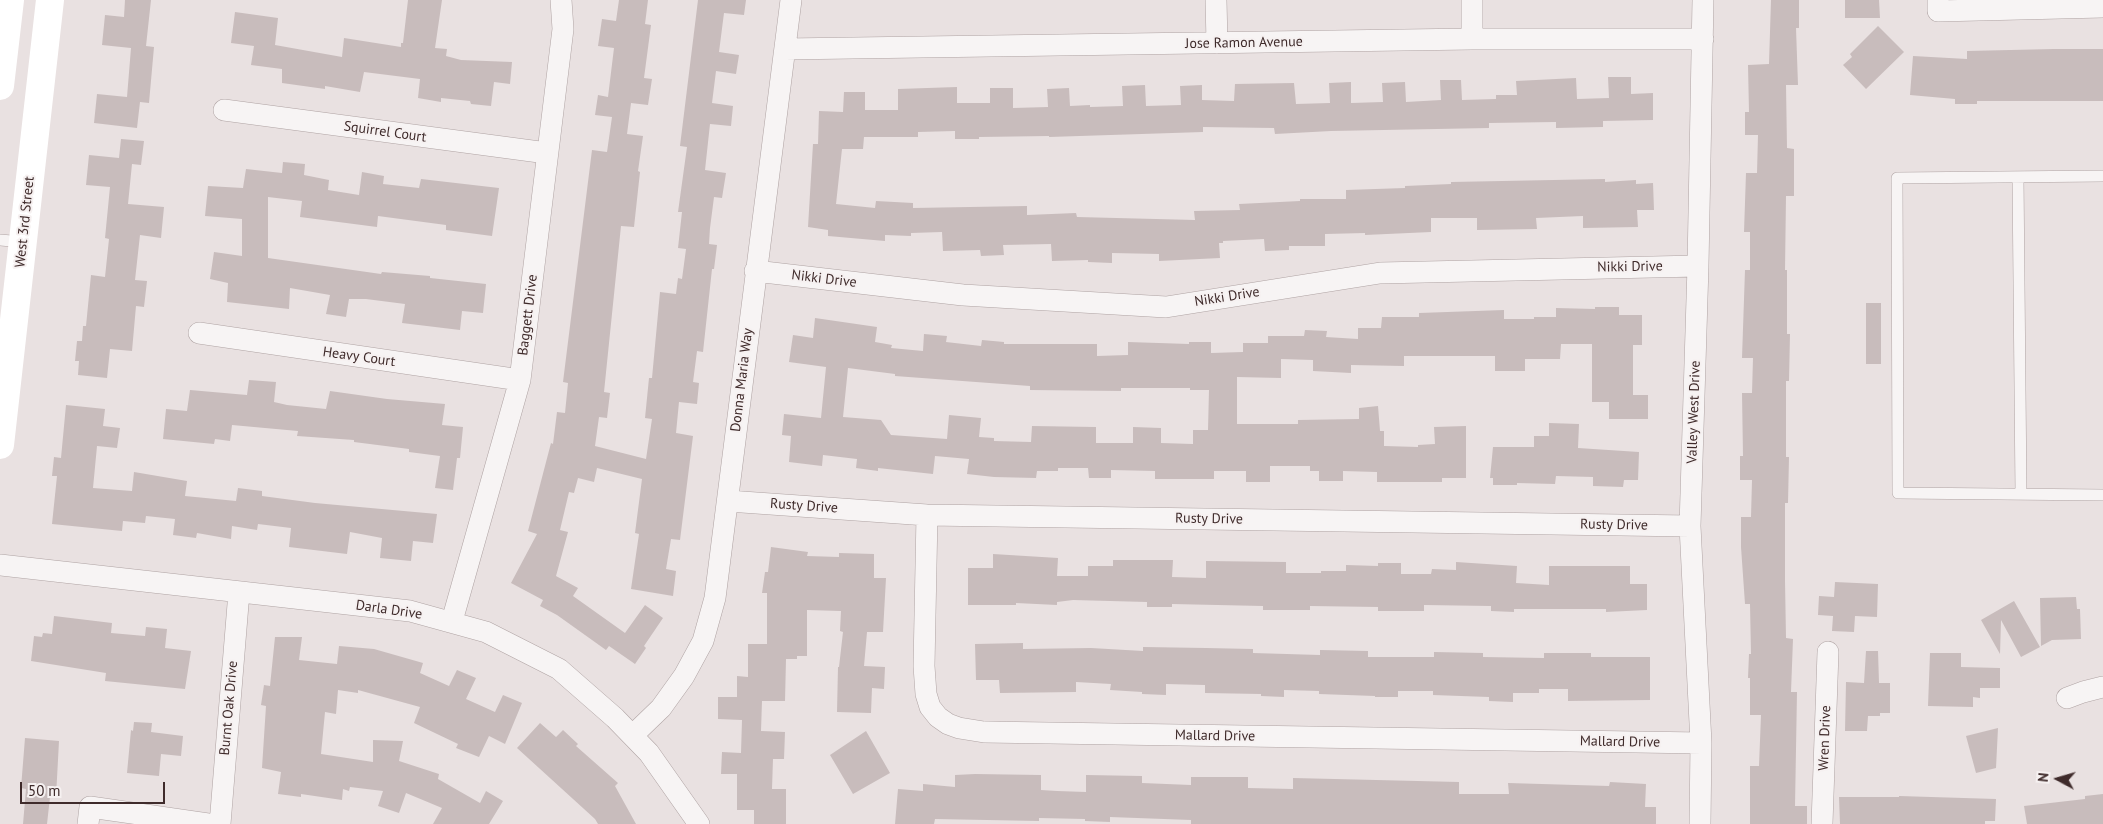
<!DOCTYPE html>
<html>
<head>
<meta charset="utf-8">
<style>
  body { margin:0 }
  #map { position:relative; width:2103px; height:824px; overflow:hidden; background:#e9e1e1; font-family:"PT Sans",sans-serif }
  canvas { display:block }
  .north { position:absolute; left:2033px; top:754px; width:50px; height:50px; -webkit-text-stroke:4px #f6f1f1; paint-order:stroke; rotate:276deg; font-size:14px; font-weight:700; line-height:20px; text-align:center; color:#3f2b2b }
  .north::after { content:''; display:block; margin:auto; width:18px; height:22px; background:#3f2b2b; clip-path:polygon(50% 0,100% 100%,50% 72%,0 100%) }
  .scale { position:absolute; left:20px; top:782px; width:145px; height:22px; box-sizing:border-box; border:2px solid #3f2b2b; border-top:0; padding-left:6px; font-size:15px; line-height:18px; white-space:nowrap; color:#3f2b2b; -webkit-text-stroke:4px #f6f1f1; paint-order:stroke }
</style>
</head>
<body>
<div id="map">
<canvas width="2103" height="824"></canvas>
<div class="north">N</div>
<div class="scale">50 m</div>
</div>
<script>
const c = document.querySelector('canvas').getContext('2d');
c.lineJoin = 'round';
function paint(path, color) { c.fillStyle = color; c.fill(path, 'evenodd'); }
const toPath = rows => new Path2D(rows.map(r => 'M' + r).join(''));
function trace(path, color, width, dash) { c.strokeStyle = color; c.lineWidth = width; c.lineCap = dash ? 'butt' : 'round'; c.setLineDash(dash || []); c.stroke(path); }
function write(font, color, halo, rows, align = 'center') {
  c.font = font + ' "PT Sans",sans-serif'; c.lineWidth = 4; c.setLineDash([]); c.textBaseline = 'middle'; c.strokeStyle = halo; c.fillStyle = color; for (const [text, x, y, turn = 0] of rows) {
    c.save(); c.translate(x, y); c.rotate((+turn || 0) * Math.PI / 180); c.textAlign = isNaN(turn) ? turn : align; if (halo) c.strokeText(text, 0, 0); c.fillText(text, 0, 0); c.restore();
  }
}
paint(toPath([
  [125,0,151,0,146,46,154,47,149,103,140,102,137,128,94,123,97,94,127,97,131,48,102,45,105,15,124,17],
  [408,0,442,0,435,48,447,49,446,56,461,60,512,62,510,84,494,82,491,106,471,104,470,101,441,98,441,102,418,98,420,79,364,72,360,92,325,86,325,89,282,83,282,69,251,65,254,46,231,43,235,12,278,18,275,45,342,57,344,38,401,47,401,43,403,43],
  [619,0,648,0,645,24,651,25,644,78,652,79,648,105,631,103,627,134,643,136,638,171,640,172,634,227,621,226,604,392,610,393,607,418,599,417,595,446,646,459,652,419,645,418,649,378,652,378,660,292,676,294,678,278,682,279,686,249,678,248,682,212,678,212,687,147,680,146,698,0,746,0,744,15,724,13,719,52,739,55,736,74,716,71,712,103,733,106,731,126,710,124,705,170,726,173,722,198,714,197,710,228,709,244,717,245,714,269,712,269,703,352,697,351,693,382,699,383,697,404,679,402,676,433,693,436,680,540,671,539,666,569,676,571,673,596,631,589,639,534,635,533,642,479,597,468,594,482,578,478,574,493,569,492,560,530,568,532,556,576,578,588,573,596,625,633,645,605,663,618,644,646,646,648,635,664,609,646,606,650,557,615,540,606,543,600,511,583,537,534,528,531,551,443,553,444,557,412,565,413,568,383,563,382,592,150,607,152,612,117,595,115,598,95,608,97,614,48,598,46,602,19,616,21],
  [1771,0,1799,0,1799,28,1796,28,1798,85,1786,85,1787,148,1794,149,1794,196,1786,196,1785,270,1787,270,1787,334,1790,334,1789,381,1786,381,1786,457,1789,457,1788,503,1785,503,1785,581,1786,638,1793,639,1791,692,1797,692,1795,806,1807,806,1807,824,1750,824,1750,766,1759,766,1761,715,1750,715,1750,678,1748,678,1749,654,1751,654,1750,604,1745,604,1741,547,1741,517,1751,517,1752,480,1740,480,1740,456,1743,456,1742,393,1752,393,1753,358,1742,358,1745,270,1750,270,1750,232,1744,232,1746,173,1757,173,1758,135,1745,135,1745,112,1749,112,1748,65,1769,64],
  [1845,0,1879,0,1880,18,1845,18],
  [1878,26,1904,52,1866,89,1843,65,1852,57,1850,54],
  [2054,49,2103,49,2103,101,1977,101,1977,104,1955,104,1955,99,1910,95,1913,56,1967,59,1967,51],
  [1608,77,1631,77,1631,94,1653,93,1653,120,1603,121,1603,127,1556,128,1556,122,1489,123,1489,128,1331,131,1275,134,1274,128,1203,127,1203,132,1049,137,1049,136,979,137,979,139,955,139,955,131,918,132,918,137,864,137,863,149,842,149,836,204,875,208,876,201,913,203,913,208,1027,206,1027,215,1076,213,1077,217,1195,220,1194,211,1240,210,1239,204,1300,201,1300,199,1346,199,1346,190,1405,188,1405,186,1451,184,1451,182,1605,179,1605,182,1636,180,1636,184,1653,183,1654,210,1637,210,1638,227,1583,228,1583,216,1536,218,1537,229,1477,230,1477,218,1431,218,1431,232,1365,235,1365,233,1325,234,1325,246,1289,246,1289,250,1265,251,1264,239,1223,241,1223,243,1219,243,1220,258,1159,261,1159,254,1112,253,1112,263,1088,262,1088,260,1052,261,1051,244,1003,245,1004,255,981,256,980,250,943,251,942,232,911,233,911,236,885,235,885,241,828,236,828,230,808,227,813,144,818,144,819,111,843,112,844,92,865,92,865,110,898,110,898,89,957,87,957,103,990,103,990,88,1013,88,1013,108,1048,107,1047,89,1069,88,1070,106,1090,105,1090,107,1123,106,1122,86,1145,85,1146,106,1181,105,1180,86,1202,85,1202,100,1234,101,1235,84,1294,83,1296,104,1330,103,1329,83,1351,82,1351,103,1383,102,1382,83,1405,82,1406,102,1441,100,1440,80,1461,80,1462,100,1496,99,1496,95,1517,95,1516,81,1576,78,1577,99,1609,98],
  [121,139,144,141,141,165,132,164,128,204,164,207,161,238,140,235,135,280,147,281,144,307,136,306,132,351,110,349,107,378,78,375,79,361,75,361,77,341,82,341,83,326,86,326,91,275,105,277,109,239,105,238,110,187,86,185,89,155,119,158],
  [283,162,305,164,304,175,329,180,328,190,359,195,362,172,384,176,383,184,419,188,421,179,499,188,492,236,446,230,446,225,378,216,377,227,300,217,302,201,268,197,268,258,381,274,382,272,430,276,430,278,486,284,483,313,462,311,460,330,402,323,405,304,366,299,349,299,346,317,326,314,330,295,290,288,289,309,227,302,228,283,210,279,214,252,242,256,242,219,205,216,208,186,243,188,246,169,282,173],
  [1866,303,1881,303,1881,364,1866,364],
  [1595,307,1619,307,1619,315,1642,315,1642,345,1633,345,1633,395,1648,395,1648,419,1609,419,1609,402,1592,402,1592,344,1561,344,1560,359,1525,359,1525,371,1495,371,1495,356,1404,356,1404,366,1351,365,1351,373,1313,371,1313,360,1281,359,1281,378,1237,377,1237,424,1298,424,1298,420,1359,419,1359,408,1378,406,1380,431,1384,431,1384,446,1418,447,1418,445,1435,444,1434,427,1466,426,1466,478,1442,478,1442,482,1377,482,1377,472,1343,471,1343,481,1319,481,1319,471,1310,471,1310,466,1270,466,1270,482,1246,482,1246,471,1214,471,1214,479,1155,479,1155,471,1111,470,1111,478,1089,478,1088,468,1058,468,1058,471,1037,471,1036,478,994,477,967,474,969,459,935,456,933,474,878,468,878,471,856,468,857,459,823,455,822,466,789,462,791,436,782,435,784,414,821,418,826,367,789,362,793,335,813,338,815,318,877,327,875,342,892,345,891,348,923,351,924,334,947,336,946,342,981,346,982,340,1004,342,1004,344,1097,344,1097,356,1128,355,1128,342,1189,344,1189,342,1211,342,1211,353,1243,352,1243,343,1268,343,1268,336,1304,336,1305,330,1327,331,1326,337,1358,339,1358,328,1381,328,1382,317,1419,317,1419,313,1504,310,1504,319,1534,319,1534,317,1556,317,1556,308,1595,309],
  [848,368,895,374,895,376,1030,386,1030,390,1121,391,1121,388,1190,388,1190,390,1209,390,1208,430,1193,430,1193,444,1161,443,1161,428,1133,427,1133,443,1096,443,1096,427,1032,426,1031,442,994,441,994,438,979,437,981,418,949,415,947,439,891,435,881,420,843,417],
  [249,380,276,382,274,402,287,405,326,409,330,391,387,399,445,404,442,425,463,427,460,458,457,458,453,490,435,488,440,456,409,452,409,449,354,442,354,440,297,436,298,431,232,425,230,441,215,439,214,444,163,439,166,409,187,411,190,390,247,395],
  [66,405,105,409,103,426,120,428,117,448,97,446,93,488,132,491,134,472,187,481,185,496,236,501,238,488,262,491,262,496,315,503,437,514,433,543,413,541,411,561,380,558,382,538,350,532,347,554,289,547,291,528,258,524,257,530,232,526,231,539,197,533,196,538,173,535,175,519,146,516,145,523,123,521,122,531,52,524,57,476,52,476,54,457,61,458],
  [1549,423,1579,424,1578,448,1639,452,1638,480,1624,480,1623,487,1593,486,1593,477,1556,476,1555,484,1517,483,1517,485,1493,485,1493,478,1490,478,1493,447,1534,447,1534,436,1549,436],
  [771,547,808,552,807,556,839,557,839,553,874,554,874,578,886,578,883,632,867,632,864,666,885,667,884,689,872,688,871,713,837,712,838,667,839,667,843,632,840,631,841,611,807,610,807,656,797,656,797,659,786,659,785,701,762,701,761,731,785,732,784,759,773,759,772,789,786,789,786,824,754,824,754,810,737,810,737,774,721,774,722,752,741,753,742,720,718,719,718,697,737,697,737,676,748,677,748,644,767,644,767,593,762,593,765,572,768,572],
  [993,554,1058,558,1057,576,1088,576,1088,566,1113,566,1113,560,1173,560,1172,577,1206,578,1206,561,1286,562,1286,573,1321,573,1321,571,1346,571,1346,565,1378,566,1378,563,1401,563,1401,574,1431,574,1432,569,1456,570,1456,562,1517,566,1516,583,1549,585,1549,566,1630,566,1630,584,1647,584,1647,610,1606,612,1606,609,1514,609,1514,612,1491,611,1491,606,1424,605,1424,611,1378,611,1378,607,1310,606,1310,610,1263,610,1263,606,1172,604,1172,607,1147,607,1147,602,1073,600,1057,602,1057,605,1016,603,1016,605,968,605,968,568,993,568],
  [1835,582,1878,584,1877,617,1855,616,1854,632,1832,631,1833,616,1818,615,1819,596,1834,597],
  [2076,597,2077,609,2080,609,2081,639,2052,640,2041,646,2040,598],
  [2014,601,2040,647,2021,657,2001,620,2000,654,1981,620],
  [54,616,112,623,111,633,145,636,146,627,167,629,165,648,191,651,185,689,105,681,106,673,31,661,34,636,42,637,43,633,52,634],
  [275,637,302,637,299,660,337,664,339,646,374,649,423,663,420,673,449,686,457,670,476,678,466,699,495,712,503,695,522,703,505,744,489,736,479,757,456,748,458,744,414,723,420,707,358,690,358,693,338,690,336,714,325,712,321,754,373,762,373,740,403,741,399,761,439,774,438,779,480,803,486,791,503,801,489,824,433,824,442,808,406,793,399,813,378,806,383,791,350,787,349,791,343,789,342,800,301,794,301,797,278,794,281,772,262,768,266,706,261,705,264,685,270,686],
  [1023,643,1023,649,1091,648,1143,651,1143,647,1206,648,1253,649,1253,653,1320,655,1320,650,1368,651,1368,657,1434,657,1434,652,1483,653,1483,657,1544,658,1544,653,1591,653,1591,657,1650,657,1650,700,1568,701,1568,689,1539,689,1539,693,1513,693,1513,702,1489,701,1489,697,1433,695,1433,691,1398,691,1398,697,1375,697,1375,696,1319,694,1319,691,1284,690,1284,697,1261,696,1261,694,1205,693,1205,685,1166,684,1166,695,1142,694,1142,692,1110,690,1111,684,1076,682,1076,692,1000,693,999,680,976,680,975,644],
  [1866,651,1878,651,1879,683,1890,683,1890,713,1880,713,1880,716,1868,716,1867,731,1845,731,1846,682,1864,683],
  [1930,653,1961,653,1961,667,2000,668,2000,688,1980,688,1980,698,1973,697,1973,707,1928,706],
  [134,722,152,723,151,732,183,736,181,756,161,754,159,776,127,773,131,730,133,731],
  [540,723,556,737,563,730,578,744,576,746,618,783,615,786,636,824,598,824,595,819,517,748],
  [1998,728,1996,768,1976,773,1966,736],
  [866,731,890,773,853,794,830,755],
  [25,738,59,741,56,797,50,797,47,824,23,824,26,789,21,788],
  [975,774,1041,775,1041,790,1057,791,1086,792,1086,775,1142,776,1142,783,1191,785,1191,777,1248,777,1248,788,1293,789,1293,778,1459,782,1459,794,1509,794,1508,783,1609,786,1610,782,1646,784,1645,807,1656,807,1656,824,1191,824,1191,820,1110,817,1110,822,1085,821,1085,819,1039,818,1039,821,935,819,934,824,895,824,898,789,923,791,923,784,955,787,955,775],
  [2103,794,2103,824,2027,824,2024,806,2085,799,2085,796],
  [1899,796,1996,799,1995,821,1985,821,1985,824,1840,824,1839,797,1899,797]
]), '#c8bcbc');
const service = toPath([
  [2103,176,1897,178,1898,493,2103,495],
  [2018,177,2021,494],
  [0,240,23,242]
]);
const minor = toPath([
  [1216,0,1217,43],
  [1472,0,1472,39],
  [1938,0,1938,11,2103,7],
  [785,49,1472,39,1703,39],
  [224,110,547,153],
  [755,271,963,295,1166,307,1380,273,1698,266],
  [199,333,520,380],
  [728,501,927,515,1690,526],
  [927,515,924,666,926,694,930,707,938,717,948,724,959,728,984,732,1701,743],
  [0,565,410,611,486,632,559,669,615,718,649,753,699,824],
  [452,621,520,380,563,29,561,0],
  [2067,698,2083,692,2103,687],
  [633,735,661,708,684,676,703,641,715,598,791,0],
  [88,824,90,807,208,824],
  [220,824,239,592],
  [1700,824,1701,743,1690,526,1698,266,1703,0],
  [1822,824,1828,652]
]);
trace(service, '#afa3a3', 12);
trace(minor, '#afa3a3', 22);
trace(service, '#f7f4f4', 11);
trace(minor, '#f7f4f4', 21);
trace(toPath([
  [0,86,10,0],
  [0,445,50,0]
]), '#fff', 28);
write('14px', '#3f2b2b', '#f6f1f1', [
  ["Jose Ramon Avenue",1244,43,-1],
  ["Squirrel Court",385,132,8],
  ["West 3rd Street",25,222,-84],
  ["Nikki Drive",1630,267,-1],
  ["Nikki Drive",824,279,7],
  ["Nikki Drive",1227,297,-9],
  ["Baggett Drive",528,315,-83],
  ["Heavy Court",359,357,8],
  ["Donna Maria Way",742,380,-83],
  ["Valley West Drive",1694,412,-88],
  ["Rusty Drive",804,506,4],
  ["Rusty Drive",1209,519,1],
  ["Rusty Drive",1614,525,1],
  ["Darla Drive",389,610,8],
  ["Burnt Oak Drive",229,708,-85],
  ["Mallard Drive",1215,736,1],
  ["Wren Drive",1825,738,-88],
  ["Mallard Drive",1620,742,1]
]);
</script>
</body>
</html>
